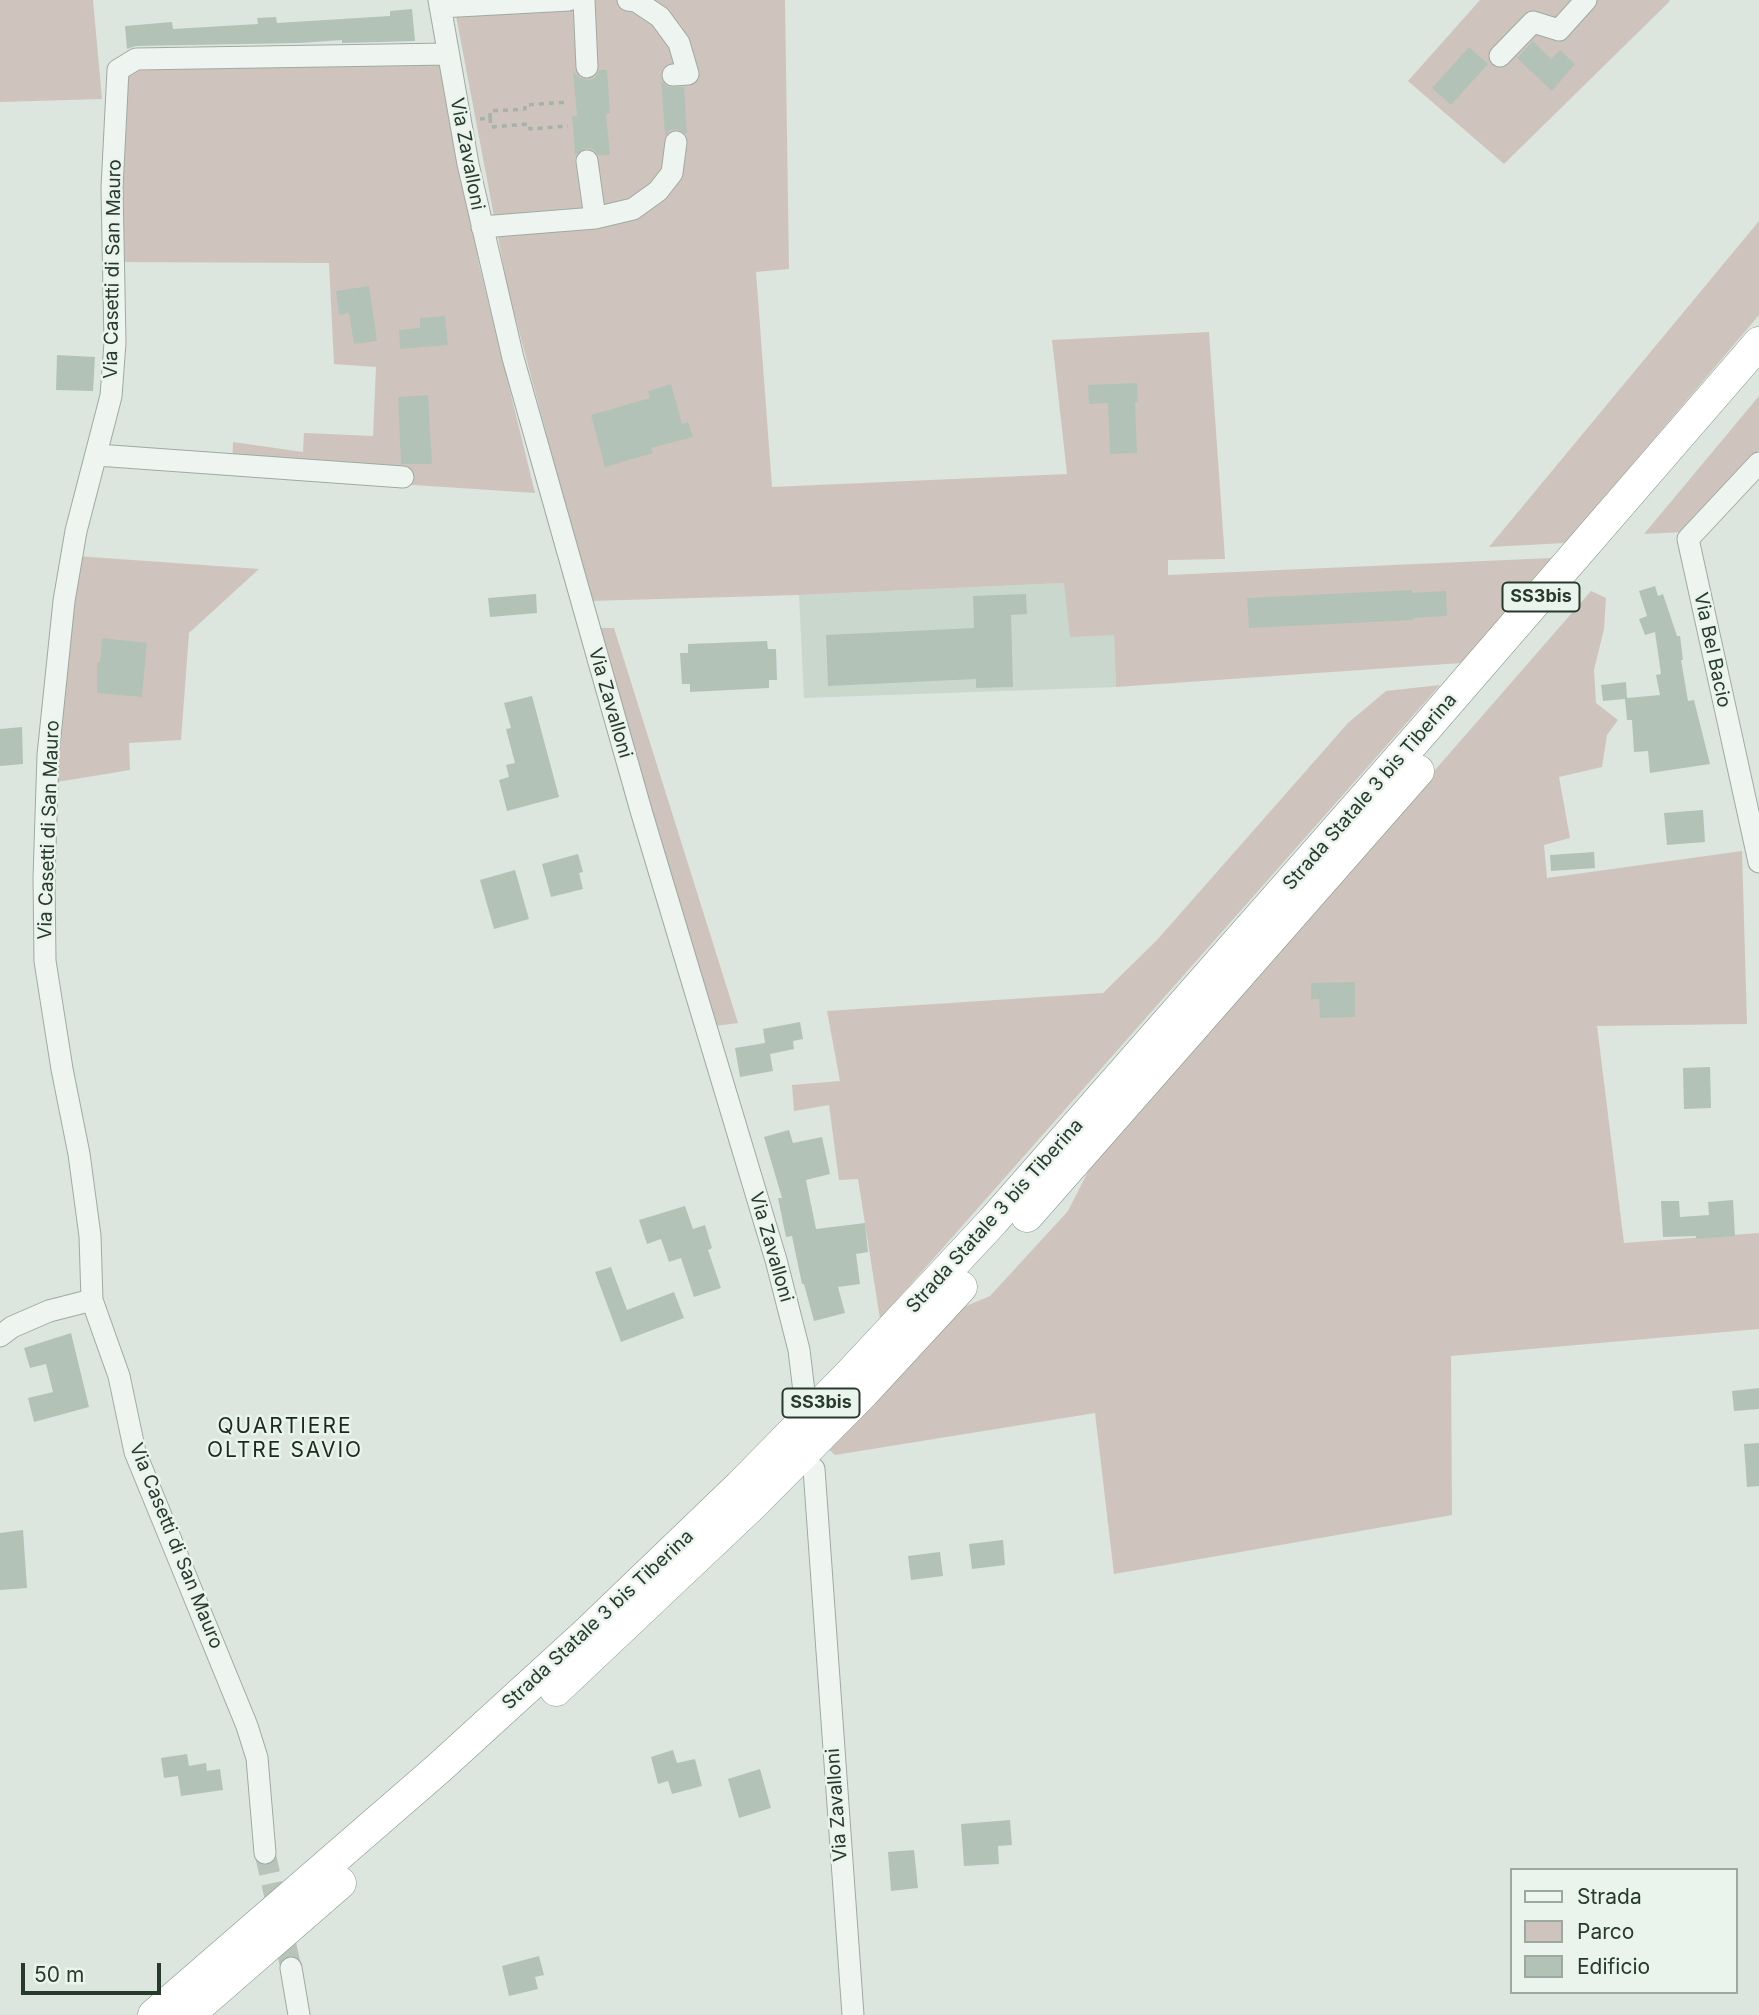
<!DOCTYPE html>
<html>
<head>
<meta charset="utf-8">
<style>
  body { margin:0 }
  #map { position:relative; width:1759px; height:2015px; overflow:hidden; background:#dce5de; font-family:Inter,sans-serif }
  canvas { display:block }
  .legend { position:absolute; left:1510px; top:1868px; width:228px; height:126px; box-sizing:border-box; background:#ebf3ed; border:2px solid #9ca9a0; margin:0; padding:9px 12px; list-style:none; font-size:21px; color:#263b2c }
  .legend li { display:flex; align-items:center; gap:14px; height:35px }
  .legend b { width:35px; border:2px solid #9ca9a0 }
  .scale { position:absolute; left:21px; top:1963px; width:140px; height:32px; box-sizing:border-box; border:4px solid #263b2c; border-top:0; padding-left:9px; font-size:21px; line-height:24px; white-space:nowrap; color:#263b2c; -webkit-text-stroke:5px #ebf3ed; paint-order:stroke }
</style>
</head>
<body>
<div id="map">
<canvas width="1759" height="2015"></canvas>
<ul class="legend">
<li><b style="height:9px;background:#eef4f0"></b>Strada</li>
<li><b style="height:19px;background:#cfc4bd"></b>Parco</li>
<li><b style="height:19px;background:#b3c2b7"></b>Edificio</li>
</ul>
<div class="scale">50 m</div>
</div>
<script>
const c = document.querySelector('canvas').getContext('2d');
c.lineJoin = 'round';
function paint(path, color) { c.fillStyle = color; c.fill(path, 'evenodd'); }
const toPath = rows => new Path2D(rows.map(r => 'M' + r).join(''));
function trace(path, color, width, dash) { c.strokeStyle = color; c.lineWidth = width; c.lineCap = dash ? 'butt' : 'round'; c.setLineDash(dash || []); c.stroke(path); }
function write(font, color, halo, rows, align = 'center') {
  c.font = font + ' Inter,sans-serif'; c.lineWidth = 5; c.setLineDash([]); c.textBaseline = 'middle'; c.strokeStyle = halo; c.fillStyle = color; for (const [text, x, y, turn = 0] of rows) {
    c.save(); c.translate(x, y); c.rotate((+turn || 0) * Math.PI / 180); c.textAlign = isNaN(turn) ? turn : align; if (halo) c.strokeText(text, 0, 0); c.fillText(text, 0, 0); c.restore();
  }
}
paint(toPath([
  [1064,583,1114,635,1116,687,804,698,799,595]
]), '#cad7cd');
paint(toPath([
  [0,0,93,0,102,99,0,102],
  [453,0,785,0,789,269,756,272,772,487,1067,474,1052,340,1209,332,1225,559,1168,560,1168,575,1552,558,1461,663,1116,687,1114,635,1070,637,1064,583,799,595,591,601,508,290],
  [1480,0,1668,0,1670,1,1504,164,1408,81],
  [441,60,479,264,535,493,232,473,233,442,303,452,304,433,373,436,376,367,334,364,329,263,118,262,122,71],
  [1759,221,1759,315,1566,543,1489,547],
  [1759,396,1759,450,1684,532,1644,534],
  [76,556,259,569,189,633,181,740,129,743,130,770,51,783],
  [1591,591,1606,598,1604,629,1594,670,1596,703,1618,720,1607,735,1602,767,1559,777,1570,838,1544,845,1547,878,1742,851,1747,1024,1597,1026,1624,1243,1759,1233,1759,1329,1451,1356,1452,1515,1114,1574,1095,1413,835,1455,826,1447,959,1309,990,1296,1068,1211,1097,1154,1205,1034],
  [597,628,614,628,738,1023,715,1026],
  [1440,685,880,1319,858,1179,839,1180,829,1105,794,1111,792,1085,840,1081,827,1011,1103,993,1157,940,1348,723,1386,691]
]), '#cfc4bd');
paint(toPath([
  [412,9,415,41,342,43,342,40,299,43,136,46,127,49,125,26,172,22,173,29,258,24,257,18,276,17,277,23,390,16,390,11],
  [1533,41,1551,59,1560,50,1575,64,1552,91,1517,58],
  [1469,47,1488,64,1451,105,1432,88],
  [599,70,607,70,610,113,606,114,610,155,598,155,593,149,586,148,575,155,572,116,577,116,573,72,580,78,588,80,595,78],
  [661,81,668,87,684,87,687,134,677,129,670,130,665,135],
  [369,286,377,341,354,344,349,313,339,315,336,291],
  [445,316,448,345,400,349,399,330,420,328,420,318],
  [57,355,95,357,93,391,56,390],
  [1137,383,1138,402,1135,402,1137,453,1110,454,1108,403,1089,404,1088,385],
  [671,384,682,424,688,422,693,437,651,448,653,453,605,467,591,415,650,398,648,391],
  [428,395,432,464,401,464,398,397],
  [1655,586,1658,596,1663,594,1677,636,1680,636,1683,660,1681,660,1688,701,1694,700,1710,764,1650,773,1648,751,1634,752,1632,720,1627,720,1625,699,1603,701,1601,685,1626,682,1627,698,1660,695,1656,675,1661,674,1655,632,1645,635,1639,619,1647,616,1639,591],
  [1412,590,1412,593,1446,591,1447,616,1413,618,1414,620,1249,628,1247,598],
  [536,594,537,613,490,617,488,598],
  [1026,594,1027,614,1011,615,1013,687,976,688,976,679,828,686,826,635,974,628,973,596],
  [102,638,147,643,142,697,97,693,97,662,100,662],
  [767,641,768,649,776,649,777,680,769,680,769,688,690,692,690,684,682,684,680,653,688,653,688,644],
  [532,696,559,797,507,811,499,780,509,777,506,765,515,763,506,729,511,728,504,703],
  [22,727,23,764,0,766,0,729],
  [1703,810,1705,842,1667,845,1664,813],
  [1594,852,1595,868,1551,871,1550,855],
  [578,854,583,872,579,873,583,889,551,897,542,864],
  [515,870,529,919,494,929,480,880],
  [1355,982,1355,1017,1320,1018,1319,999,1311,999,1311,983],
  [800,1022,803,1039,793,1041,794,1049,770,1054,773,1071,740,1077,735,1048,765,1043,763,1029],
  [1710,1067,1711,1108,1684,1109,1683,1068],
  [789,1130,793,1143,822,1137,830,1174,806,1180,816,1229,865,1223,868,1252,856,1254,860,1284,838,1287,845,1313,814,1321,804,1284,802,1284,792,1236,786,1237,778,1198,782,1198,764,1137],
  [1733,1200,1735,1236,1696,1239,1696,1236,1663,1237,1661,1201,1679,1201,1680,1217,1709,1215,1708,1202],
  [685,1206,693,1229,705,1225,712,1248,708,1250,721,1288,694,1297,681,1258,669,1262,661,1239,647,1244,639,1220],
  [611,1267,627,1310,674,1292,684,1318,621,1342,595,1272],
  [71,1333,89,1407,34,1422,28,1398,53,1392,46,1364,30,1368,24,1348],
  [1759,1388,1759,1409,1734,1411,1732,1391],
  [1759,1443,1759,1486,1747,1487,1744,1444],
  [23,1530,27,1588,0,1590,0,1533],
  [1003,1540,1005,1565,972,1569,969,1544],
  [940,1552,943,1576,911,1580,908,1556],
  [673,1750,677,1763,695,1759,702,1786,672,1794,668,1781,658,1784,651,1757],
  [187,1754,189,1766,206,1763,207,1771,220,1769,223,1790,181,1796,178,1776,164,1778,161,1758],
  [760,1769,771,1808,739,1818,728,1779],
  [1010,1820,1012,1845,998,1846,999,1864,964,1866,961,1824],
  [914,1850,918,1888,891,1891,888,1852],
  [539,1956,544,1975,535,1977,538,1989,509,1996,502,1966]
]), '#b3c2b7');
trace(toPath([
  [265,1853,291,1968]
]), '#b8c3ba', 21, [21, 10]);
const minor = toPath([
  [439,0,468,164,513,358,642,814,776,1260,799,1350,805,1400],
  [584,0,587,67],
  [628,0,636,1,660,17,679,43,688,74,673,75],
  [440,7,569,0],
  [1500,56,1533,22,1559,30,1586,0],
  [595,218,633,209,658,191,672,173,676,142],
  [482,227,595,218,587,161],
  [97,455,403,477],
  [1759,463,1688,539,1759,862],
  [0,1336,12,1327,49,1311,92,1300],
  [814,1469,853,2015],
  [265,1853,257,1758,247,1726,135,1452,119,1376,92,1300,90,1236,79,1154,62,1069,45,961,44,878,48,755,64,601,76,531,111,396,115,343,112,188,118,70,136,59,448,54],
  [291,1968,299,2015]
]);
const highway = toPath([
  [1027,1216,1418,771],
  [556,1690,754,1503,864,1392,961,1287],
  [154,2015,439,1768,588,1632,740,1486,850,1374,993,1221,1425,729,1759,343],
  [188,2015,340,1883]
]);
trace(minor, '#9eaba1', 23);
trace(highway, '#849b8a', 33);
trace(toPath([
  [490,118,490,111,525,109,525,105,568,102],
  [480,119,490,118,491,127,529,124,530,129,568,126]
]), '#a6b1a9', 3.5, [5, 5]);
trace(minor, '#eef4f0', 21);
trace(highway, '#fff', 32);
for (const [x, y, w] of [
  [1541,597,77],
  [821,1403,77]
]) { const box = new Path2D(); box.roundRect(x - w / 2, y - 14.5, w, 29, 5); c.fillStyle = '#ebf3ed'; c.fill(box); trace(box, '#263b2c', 2); }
write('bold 18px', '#263b2c', null, [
  ["SS3bis",1541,597],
  ["SS3bis",821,1403]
]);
write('19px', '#263b2c', '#ebf3ed', [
  ["Via Zavalloni",467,154,79],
  ["Via Casetti di San Mauro",113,269,-89],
  ["Via Bel Bacio",1712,650,78],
  ["Via Zavalloni",610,703,74],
  ["Strada Statale 3 bis Tiberina",1370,792,-49],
  ["Via Casetti di San Mauro",49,830,-88],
  ["Strada Statale 3 bis Tiberina",995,1216,-48],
  ["Via Zavalloni",771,1247,74],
  ["Via Casetti di San Mauro",176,1546,68],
  ["Strada Statale 3 bis Tiberina",598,1620,-43],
  ["Via Zavalloni",837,1805,-94]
]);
c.letterSpacing = '2px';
write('21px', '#192b1f', '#ebf3ed', [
  ["QUARTIERE",285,1427],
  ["OLTRE SAVIO",285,1451]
]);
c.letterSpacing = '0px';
</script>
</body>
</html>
